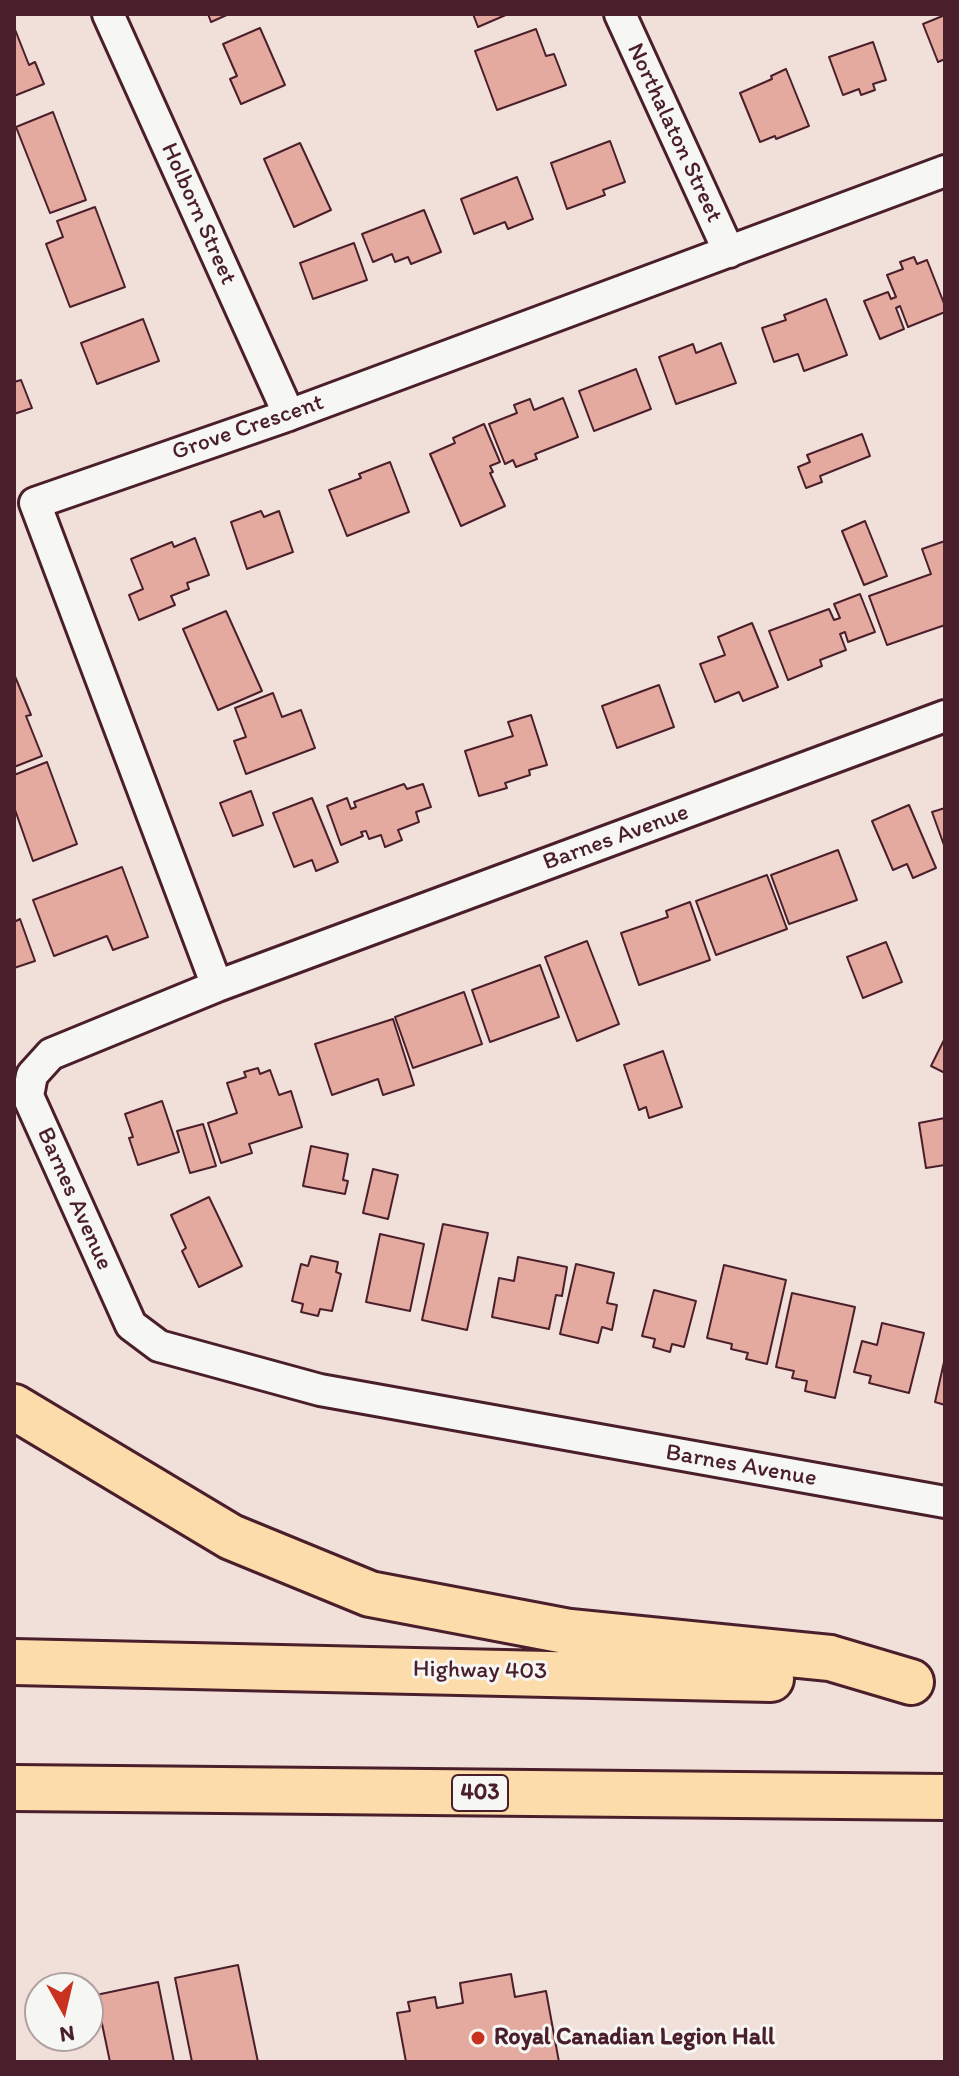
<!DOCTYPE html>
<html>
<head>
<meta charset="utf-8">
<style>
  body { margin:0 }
  #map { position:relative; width:959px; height:2076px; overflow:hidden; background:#f1dfd9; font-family:Itim,sans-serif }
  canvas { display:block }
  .frame { position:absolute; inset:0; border:16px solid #4a1f2b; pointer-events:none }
  .north { position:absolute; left:24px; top:1972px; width:80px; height:80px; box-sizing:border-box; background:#f6f6f2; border:2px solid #b1a0a2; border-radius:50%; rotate:172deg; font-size:22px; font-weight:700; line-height:32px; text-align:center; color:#4a1f2b }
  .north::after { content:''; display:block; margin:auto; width:28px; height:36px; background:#c8321e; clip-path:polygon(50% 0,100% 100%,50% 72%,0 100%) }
</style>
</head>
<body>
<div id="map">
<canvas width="959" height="2076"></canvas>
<div class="frame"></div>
<div class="north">N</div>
</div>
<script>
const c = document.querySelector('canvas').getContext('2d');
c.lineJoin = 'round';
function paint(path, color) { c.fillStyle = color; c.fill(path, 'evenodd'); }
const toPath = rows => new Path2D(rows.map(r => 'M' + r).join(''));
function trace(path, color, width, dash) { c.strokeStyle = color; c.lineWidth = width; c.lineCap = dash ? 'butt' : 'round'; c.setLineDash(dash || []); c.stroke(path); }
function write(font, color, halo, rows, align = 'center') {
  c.font = font + ' Itim,sans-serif'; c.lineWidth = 6; c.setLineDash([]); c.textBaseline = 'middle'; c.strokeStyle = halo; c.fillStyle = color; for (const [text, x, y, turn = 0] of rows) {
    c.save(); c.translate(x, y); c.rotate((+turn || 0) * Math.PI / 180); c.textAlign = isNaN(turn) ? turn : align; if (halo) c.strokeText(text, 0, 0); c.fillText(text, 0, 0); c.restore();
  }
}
const building = toPath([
  [208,14,229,14,211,22,208,14],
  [473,14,508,14,478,27,473,14],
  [945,15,945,59,938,62,923,24,945,15],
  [14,27,29,65,35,62,44,84,14,96,14,27],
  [260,28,285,85,241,104,230,79,237,76,223,44,260,28],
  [536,29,546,56,554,54,566,85,497,110,475,51,536,29],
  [873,42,886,80,873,84,875,90,861,95,859,89,843,95,829,57,873,42],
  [786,69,809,126,776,139,775,136,760,142,740,93,772,79,771,76,786,69],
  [53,112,86,200,50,213,16,127,53,112],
  [610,141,625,182,603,190,605,195,567,209,551,163,610,141],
  [300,143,331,210,294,227,264,159,300,143],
  [517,177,533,219,508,229,505,222,474,234,461,199,517,177],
  [95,207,125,287,70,307,46,244,63,237,57,221,95,207],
  [424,210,441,252,411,264,408,257,395,262,392,254,373,262,362,234,424,210],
  [354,243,367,280,313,299,300,263,354,243],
  [914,257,917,264,927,260,945,306,945,312,908,327,900,306,896,308,904,329,880,339,864,301,888,292,891,299,896,297,887,275,903,269,900,262,914,257],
  [826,299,847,355,804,371,798,354,774,362,762,328,786,320,784,315,826,299],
  [143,319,159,361,97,384,81,343,143,319],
  [721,343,736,383,676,404,659,357,693,344,696,353,721,343],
  [636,369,651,409,594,431,579,391,636,369],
  [21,380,32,408,14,414,14,382,21,380],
  [563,398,578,437,535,454,537,459,516,467,513,460,505,464,489,424,517,413,514,405,530,399,534,410,563,398],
  [484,424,500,462,490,466,493,472,490,473,505,506,461,526,430,454,455,443,453,438,484,424],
  [862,434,870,456,820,476,822,482,806,488,798,467,810,462,807,455,862,434],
  [390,462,409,512,347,536,329,490,361,478,359,474,390,462],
  [261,511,264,517,279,511,293,552,247,569,231,522,261,511],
  [865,521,887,576,864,585,842,531,865,521],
  [195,538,209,575,187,583,189,589,171,596,175,605,139,620,129,595,143,589,131,559,172,542,174,547,195,538],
  [945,541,945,625,887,645,869,596,931,574,922,549,945,541],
  [860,594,875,632,848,642,845,632,840,634,846,650,820,660,822,666,788,680,769,631,829,609,834,620,840,618,834,604,860,594],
  [226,611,262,691,218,710,183,629,226,611],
  [752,623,778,687,743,701,739,692,715,702,700,664,725,655,718,637,752,623],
  [14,674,31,715,26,716,42,756,14,767,14,674],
  [659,685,674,727,617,748,602,706,659,685],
  [273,693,282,717,301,710,315,748,246,774,234,741,246,737,235,708,273,693],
  [531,715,547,765,529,770,530,775,505,783,507,788,479,796,465,751,513,736,508,722,531,715],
  [47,762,77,844,33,861,14,807,14,775,47,762],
  [404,784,407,789,423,784,431,807,416,812,419,822,398,830,402,840,385,847,381,835,369,839,366,831,361,832,363,836,341,845,327,806,347,798,351,809,356,807,354,802,404,784],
  [251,791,263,825,233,836,220,803,251,791],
  [312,798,338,862,316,871,312,860,294,867,273,813,312,798],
  [909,805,936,868,913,878,907,864,893,870,872,821,909,805],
  [945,808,945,848,932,812,945,808],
  [838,850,857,900,789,924,771,875,838,850],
  [122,867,148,937,113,950,107,936,54,956,33,900,122,867],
  [767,875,787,929,716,955,696,901,767,875],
  [690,902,710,960,639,985,621,933,668,917,666,911,690,902],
  [20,919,35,961,14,968,14,922,20,919],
  [587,941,619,1024,577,1041,545,957,587,941],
  [886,942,902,982,863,998,847,957,886,942],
  [540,965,559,1017,490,1042,472,990,540,965],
  [464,992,482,1044,413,1068,395,1017,464,992],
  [393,1019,414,1085,383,1095,378,1079,332,1095,315,1044,393,1019],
  [945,1038,945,1073,931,1066,945,1038],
  [663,1051,682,1107,649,1118,646,1107,639,1110,624,1065,663,1051],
  [258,1068,260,1074,270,1070,279,1095,291,1091,302,1127,249,1144,252,1153,221,1163,208,1123,237,1113,227,1083,246,1077,244,1072,258,1068],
  [162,1101,179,1152,138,1165,129,1138,133,1137,125,1114,162,1101],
  [945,1118,945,1165,926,1168,919,1123,945,1118],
  [203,1124,216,1166,190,1173,177,1131,203,1124],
  [311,1146,348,1154,343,1180,348,1181,345,1194,303,1186,311,1146],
  [373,1169,398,1175,388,1219,363,1213,373,1169],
  [209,1197,242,1266,199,1287,182,1251,186,1248,171,1215,209,1197],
  [443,1224,488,1233,467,1330,422,1320,443,1224],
  [380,1234,424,1244,410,1311,366,1302,380,1234],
  [311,1256,338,1262,336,1272,341,1274,332,1311,320,1309,318,1316,301,1312,303,1304,292,1301,301,1264,308,1266,311,1256],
  [518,1257,567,1267,562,1296,556,1295,549,1329,492,1317,499,1278,514,1281,518,1257],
  [576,1264,614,1273,607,1303,617,1305,612,1330,602,1327,598,1343,560,1334,576,1264],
  [724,1265,786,1280,767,1364,746,1359,748,1353,731,1349,732,1344,707,1338,724,1265],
  [654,1290,696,1301,684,1347,672,1344,670,1352,653,1347,655,1339,642,1336,654,1290],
  [792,1293,855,1307,835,1398,805,1391,807,1381,792,1378,794,1371,776,1367,792,1293],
  [882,1323,924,1333,909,1393,869,1383,871,1376,854,1372,862,1341,877,1345,882,1323],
  [944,1362,945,1362,945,1405,935,1402,944,1362],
  [238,1965,258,2062,192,2062,175,1978,238,1965],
  [511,1974,515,1997,546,1991,559,2062,406,2062,397,2013,410,2011,408,2002,435,1997,437,2008,463,2003,460,1983,511,1974],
  [158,1982,174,2062,110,2062,96,1995,158,1982]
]);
paint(building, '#e4aaa0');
trace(building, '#4a1f2b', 2);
const street = toPath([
  [108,14,289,415],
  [620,14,729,252],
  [945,716,217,986,51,1054,32,1075,28,1096,131,1325,159,1346,320,1390,945,1502],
  [217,986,35,503,289,415,945,171]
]);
const highway = toPath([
  [14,1407,231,1537,370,1594,570,1632,830,1658,911,1682],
  [14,1662,771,1679],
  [14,1788,945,1797]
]);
trace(street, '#4a1f2b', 36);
trace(highway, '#4a1f2b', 50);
trace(street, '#f6f6f2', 30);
trace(highway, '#fddcac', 44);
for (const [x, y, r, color] of [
  [478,2038,8,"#c8321e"]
]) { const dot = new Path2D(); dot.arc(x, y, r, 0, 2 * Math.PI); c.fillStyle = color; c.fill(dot); trace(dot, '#f6f6f2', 3); }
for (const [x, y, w] of [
  [480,1793,56]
]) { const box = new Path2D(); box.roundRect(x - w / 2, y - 18, w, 36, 6); c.fillStyle = '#f6f6f2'; c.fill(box); trace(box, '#4a1f2b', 2); }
write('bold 22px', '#4a1f2b', null, [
  ["403",480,1793]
]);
write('24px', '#4a1f2b', '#f6f6f2', [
  ["Northalaton Street",674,133,65],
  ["Holborn Street",198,214,66],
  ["Grove Crescent",248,428,-19],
  ["Barnes Avenue",616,838,-20],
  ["Barnes Avenue",74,1199,66],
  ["Barnes Avenue",741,1466,10],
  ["Highway 403",480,1671,1]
]);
write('bold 24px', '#4a1f2b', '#f6f6f2', [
  ["Royal Canadian Legion Hall",494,2038]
], 'left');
</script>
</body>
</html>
